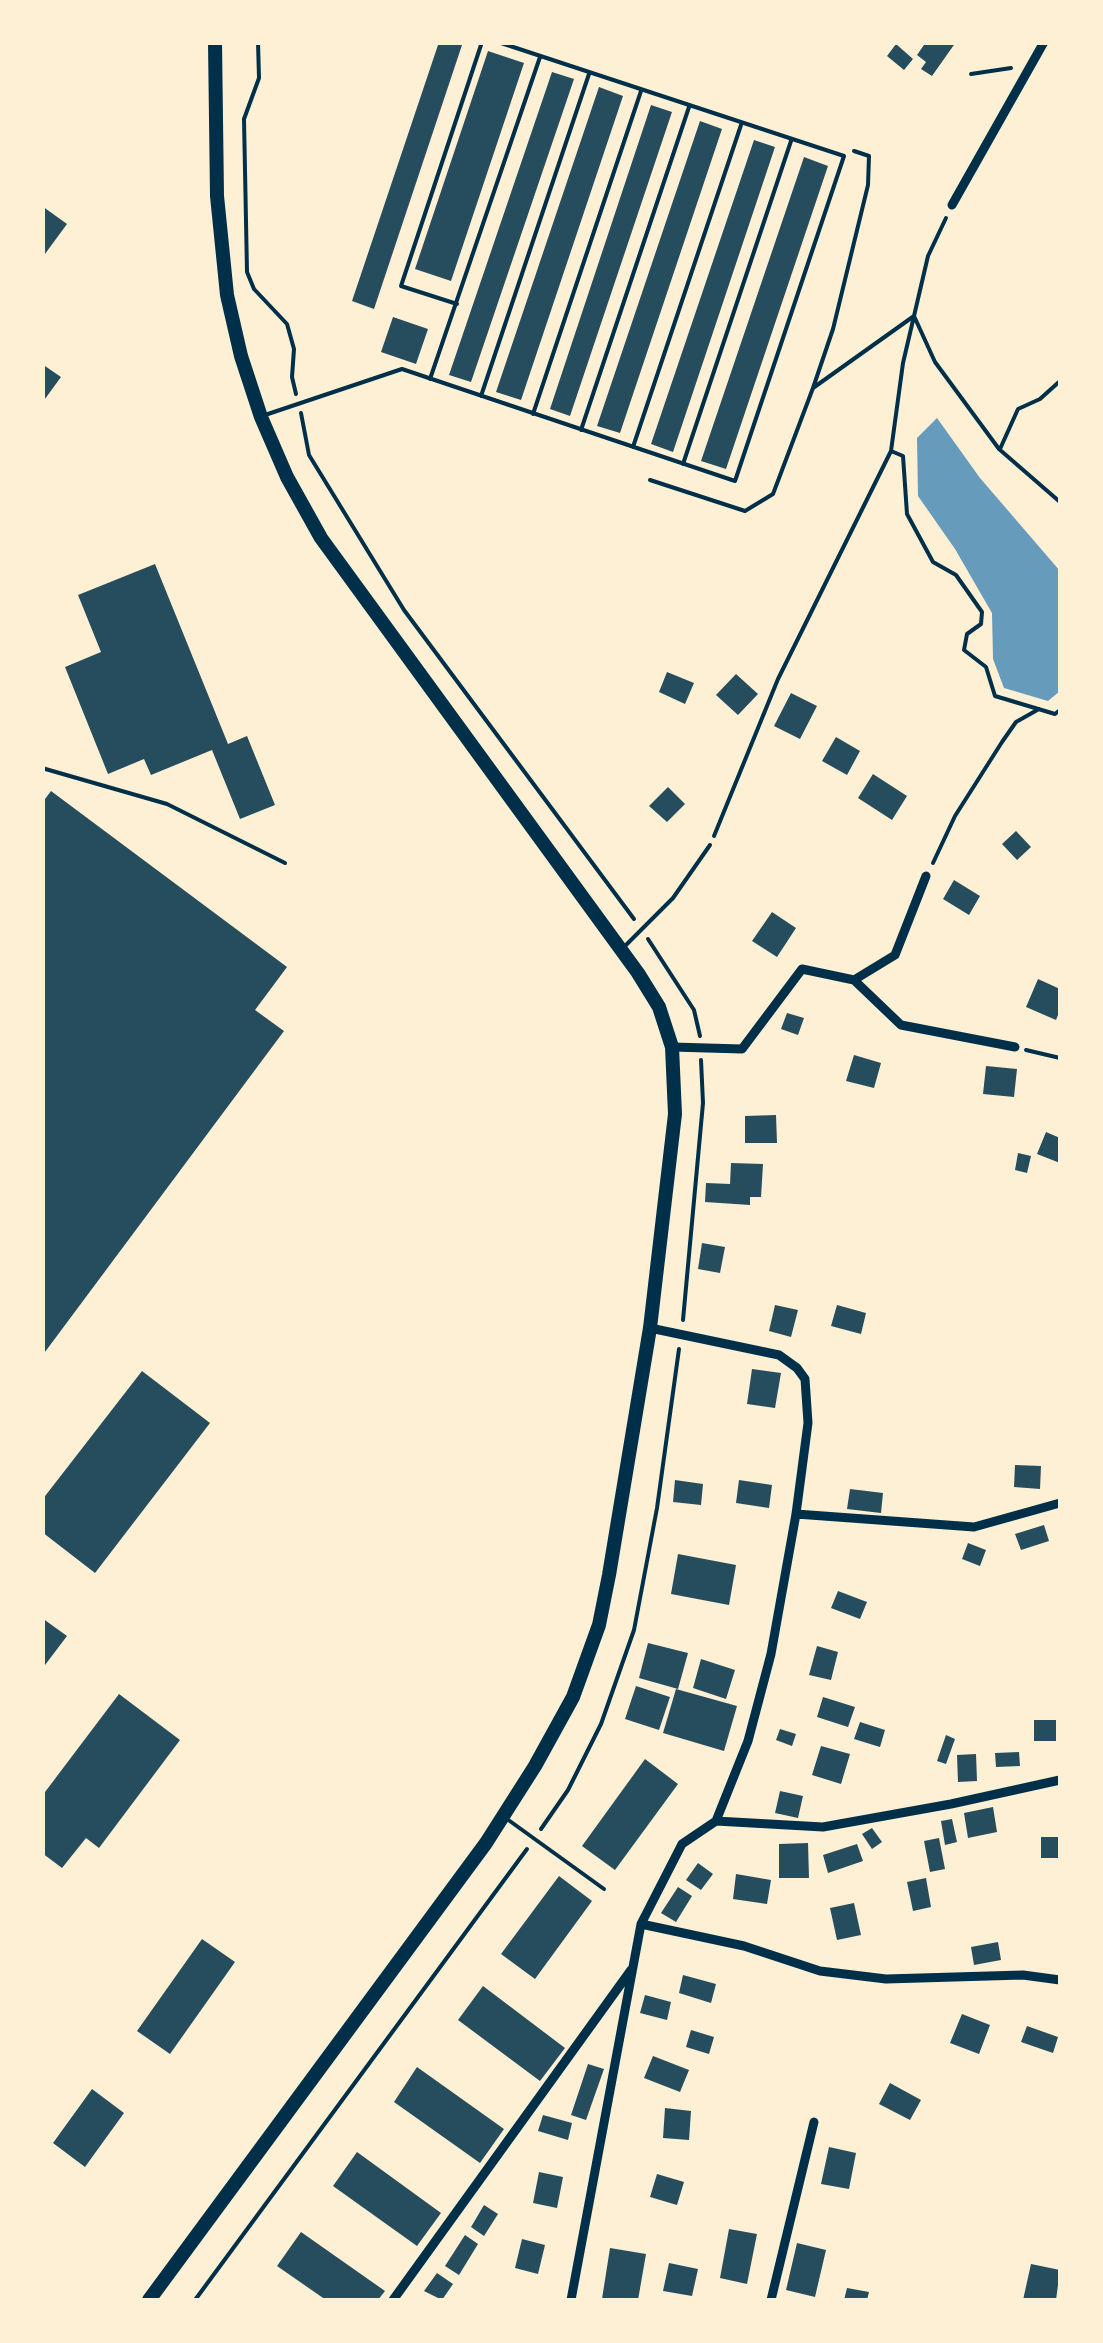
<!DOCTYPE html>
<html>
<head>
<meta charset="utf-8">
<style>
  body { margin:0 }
  #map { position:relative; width:1103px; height:2343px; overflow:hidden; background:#fdf0d5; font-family:Raleway,sans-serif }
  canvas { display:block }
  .frame { position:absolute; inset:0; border:45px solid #fdf0d5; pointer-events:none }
</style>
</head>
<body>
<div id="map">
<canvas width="1103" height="2343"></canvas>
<div class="frame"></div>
</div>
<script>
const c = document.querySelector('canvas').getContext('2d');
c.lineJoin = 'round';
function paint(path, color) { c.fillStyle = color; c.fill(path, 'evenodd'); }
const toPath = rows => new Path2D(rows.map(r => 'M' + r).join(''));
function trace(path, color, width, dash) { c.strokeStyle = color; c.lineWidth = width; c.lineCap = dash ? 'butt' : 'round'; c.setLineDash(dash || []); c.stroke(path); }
paint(toPath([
  [937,418,980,478,1060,571,1060,691,1048,701,1004,688,993,659,992,613,955,549,918,496,917,438]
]), '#669bbc');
paint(toPath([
  [439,42,463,42,374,309,352,301],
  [926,42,956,42,932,76,921,69,926,62,917,55],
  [896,44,913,59,904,70,887,56],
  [488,51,524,63,451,281,415,269],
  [552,72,574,79,471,382,449,375],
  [599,87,623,96,521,400,496,392],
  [651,105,672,112,570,416,550,409],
  [700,121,722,129,620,433,597,426],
  [754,140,775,147,673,452,651,444],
  [804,157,828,166,726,469,701,461],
  [42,206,67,224,42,258],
  [393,317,428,329,416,364,381,352],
  [42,364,61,377,42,403],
  [155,564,228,744,247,736,275,805,240,819,212,750,151,775,144,759,108,774,65,667,101,652,78,595],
  [667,672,694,683,685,704,659,692],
  [736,674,758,694,738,715,716,695],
  [791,693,817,706,800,739,774,726],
  [836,737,860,751,847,775,822,761],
  [873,774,907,796,892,820,858,798],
  [668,787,685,804,667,822,649,806],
  [51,791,287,967,255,1010,284,1031,42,1356,42,803],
  [1016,831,1031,847,1017,860,1002,844],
  [954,880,980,896,969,915,943,899],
  [772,912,796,928,777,957,752,941],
  [1038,979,1060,989,1060,1010,1056,1020,1026,1007],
  [787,1013,804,1018,798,1035,781,1029],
  [854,1055,881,1063,874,1088,846,1081],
  [986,1066,1017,1069,1014,1097,983,1094],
  [776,1115,777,1143,745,1143,745,1116],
  [1046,1132,1060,1138,1060,1163,1037,1154],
  [1018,1153,1031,1156,1027,1173,1015,1170],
  [731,1163,763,1164,761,1197,750,1197,750,1205,705,1202,706,1183,730,1184],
  [702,1243,725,1247,720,1273,698,1269],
  [775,1305,798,1310,791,1337,769,1331],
  [837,1305,866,1313,861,1334,831,1326],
  [752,1369,781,1373,775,1408,747,1404],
  [142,1371,210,1423,95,1573,42,1532,42,1500],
  [1015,1465,1041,1466,1040,1489,1014,1487],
  [675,1480,703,1484,701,1505,673,1502],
  [739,1480,772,1485,769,1508,736,1503],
  [850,1489,883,1493,881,1513,847,1509],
  [1044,1525,1049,1541,1021,1550,1015,1534],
  [968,1543,986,1550,980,1566,962,1559],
  [678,1554,736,1565,729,1605,671,1594],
  [838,1591,867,1602,860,1619,831,1608],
  [42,1618,67,1636,42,1669],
  [648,1643,688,1653,678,1689,639,1678],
  [817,1646,838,1652,831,1680,809,1675],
  [701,1659,735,1670,726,1699,693,1688],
  [636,1686,670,1697,659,1730,625,1719],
  [676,1689,737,1706,724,1751,663,1733],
  [119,1694,180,1740,99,1848,86,1838,62,1868,42,1853,42,1796],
  [823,1697,855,1707,848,1727,817,1717],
  [1034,1720,1056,1720,1056,1741,1034,1741],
  [860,1722,885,1730,880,1747,854,1739],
  [780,1729,796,1734,792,1746,776,1740],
  [946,1735,955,1739,946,1764,937,1761],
  [821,1746,850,1754,841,1784,812,1775],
  [1019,1752,1020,1766,996,1767,995,1753],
  [976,1754,977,1781,958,1782,957,1755],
  [645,1759,678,1784,615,1870,582,1846],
  [780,1791,803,1796,798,1818,775,1813],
  [993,1807,997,1832,968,1838,964,1813],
  [952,1819,957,1842,945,1845,941,1821],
  [872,1828,882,1842,872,1849,862,1834],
  [1041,1837,1060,1837,1060,1858,1041,1858],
  [939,1838,945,1869,930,1872,924,1841],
  [808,1843,809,1878,779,1878,779,1844],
  [857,1844,863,1861,828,1873,823,1855],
  [698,1863,713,1874,701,1890,686,1880],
  [736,1874,771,1880,767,1904,733,1899],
  [559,1876,592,1901,535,1979,501,1954],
  [926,1878,931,1907,913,1911,907,1882],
  [678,1887,692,1896,676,1922,661,1913],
  [854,1903,861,1935,837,1940,830,1908],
  [202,1939,235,1962,170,2054,137,2031],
  [998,1942,1001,1960,974,1965,971,1947],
  [683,1975,716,1984,711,2003,679,1993],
  [483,1986,565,2048,540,2081,458,2020],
  [645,1995,671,2002,667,2020,640,2013],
  [962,2014,990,2025,979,2054,950,2043],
  [1027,2026,1058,2037,1053,2053,1021,2042],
  [691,2030,714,2037,709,2054,686,2047],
  [653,2056,689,2070,680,2092,644,2078],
  [588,2064,604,2069,586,2120,571,2115],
  [417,2067,504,2129,480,2163,394,2102],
  [890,2083,921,2100,910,2120,879,2104],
  [92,2089,124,2113,85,2167,53,2143],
  [665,2108,691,2111,689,2140,663,2138],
  [543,2115,572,2123,568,2140,538,2131],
  [829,2147,856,2153,849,2189,821,2184],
  [357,2152,441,2213,417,2246,333,2186],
  [539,2172,563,2177,557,2208,533,2203],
  [657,2174,684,2182,677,2205,650,2197],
  [484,2205,498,2214,484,2236,471,2227],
  [729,2229,757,2234,747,2284,720,2278],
  [301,2232,385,2291,378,2300,326,2300,277,2266],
  [465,2235,478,2244,459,2275,445,2266],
  [522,2239,545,2245,538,2274,515,2268],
  [797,2243,826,2250,815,2297,786,2290],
  [610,2248,646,2254,638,2300,602,2299],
  [669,2263,698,2269,692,2296,663,2291],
  [1031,2264,1060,2270,1056,2300,1023,2300],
  [437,2273,453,2284,442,2300,424,2291],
  [847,2288,869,2292,867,2300,844,2300]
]), '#264d5e');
trace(toPath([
  [258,42,259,78,244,119,247,272,254,289,287,324,294,349,292,377,296,394],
  [971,74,1011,68],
  [914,316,935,362,999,449,1060,502],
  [813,388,833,329,868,185,869,156,854,151],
  [301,413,309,455,404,610,634,919],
  [1000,449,1018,409,1040,399,1060,381],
  [891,451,903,363,914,316,928,256,946,218],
  [650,480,745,511,773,494,813,388,914,316],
  [714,836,778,679,891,451,903,456,907,514,933,562,956,575,982,612,981,624,967,634,964,650,986,667,995,696,1055,714,1060,710],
  [933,863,955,816,1002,742,1016,722,1039,709],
  [648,939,694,1010,700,1036],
  [1026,1050,1060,1058],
  [683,1320,703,1103,701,1060],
  [541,1829,568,1790,601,1724,634,1630,657,1508,679,1349],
  [195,2300,527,1849]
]), '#003049', 4);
trace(toPath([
  [457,304,401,286,482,42],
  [430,379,540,57],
  [481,396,589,74],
  [533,414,641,91],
  [265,415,402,369,735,481,844,156,498,42],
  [581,430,689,107],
  [633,447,741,125],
  [683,464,791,141],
  [42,768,167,804,285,863],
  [623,948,673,898,710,845],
  [507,1819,604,1889]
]), '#003049', 4);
trace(toPath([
  [952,205,1044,42],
  [854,980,901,1025,1015,1047],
  [672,1047,742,1049,802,969,854,980,895,955,926,876],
  [796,1514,974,1527,1060,1503],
  [716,1821,823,1827,951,1804,1060,1780],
  [641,1924,744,1946,820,1971,886,1979,1023,1975,1060,1980],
  [393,2300,631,1970],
  [571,2300,641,1924,682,1844,716,1821,748,1741,771,1654,796,1514,808,1423,805,1379,797,1368,779,1355,650,1328],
  [771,2300,814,2122]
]), '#003049', 9);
trace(toPath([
  [149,2300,486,1843,535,1766,573,1697,599,1625,609,1575,650,1328,675,1114,672,1047,659,1007,638,973,321,538,287,477,261,417,241,356,227,295,217,196,215,42]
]), '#003049', 14);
</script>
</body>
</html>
